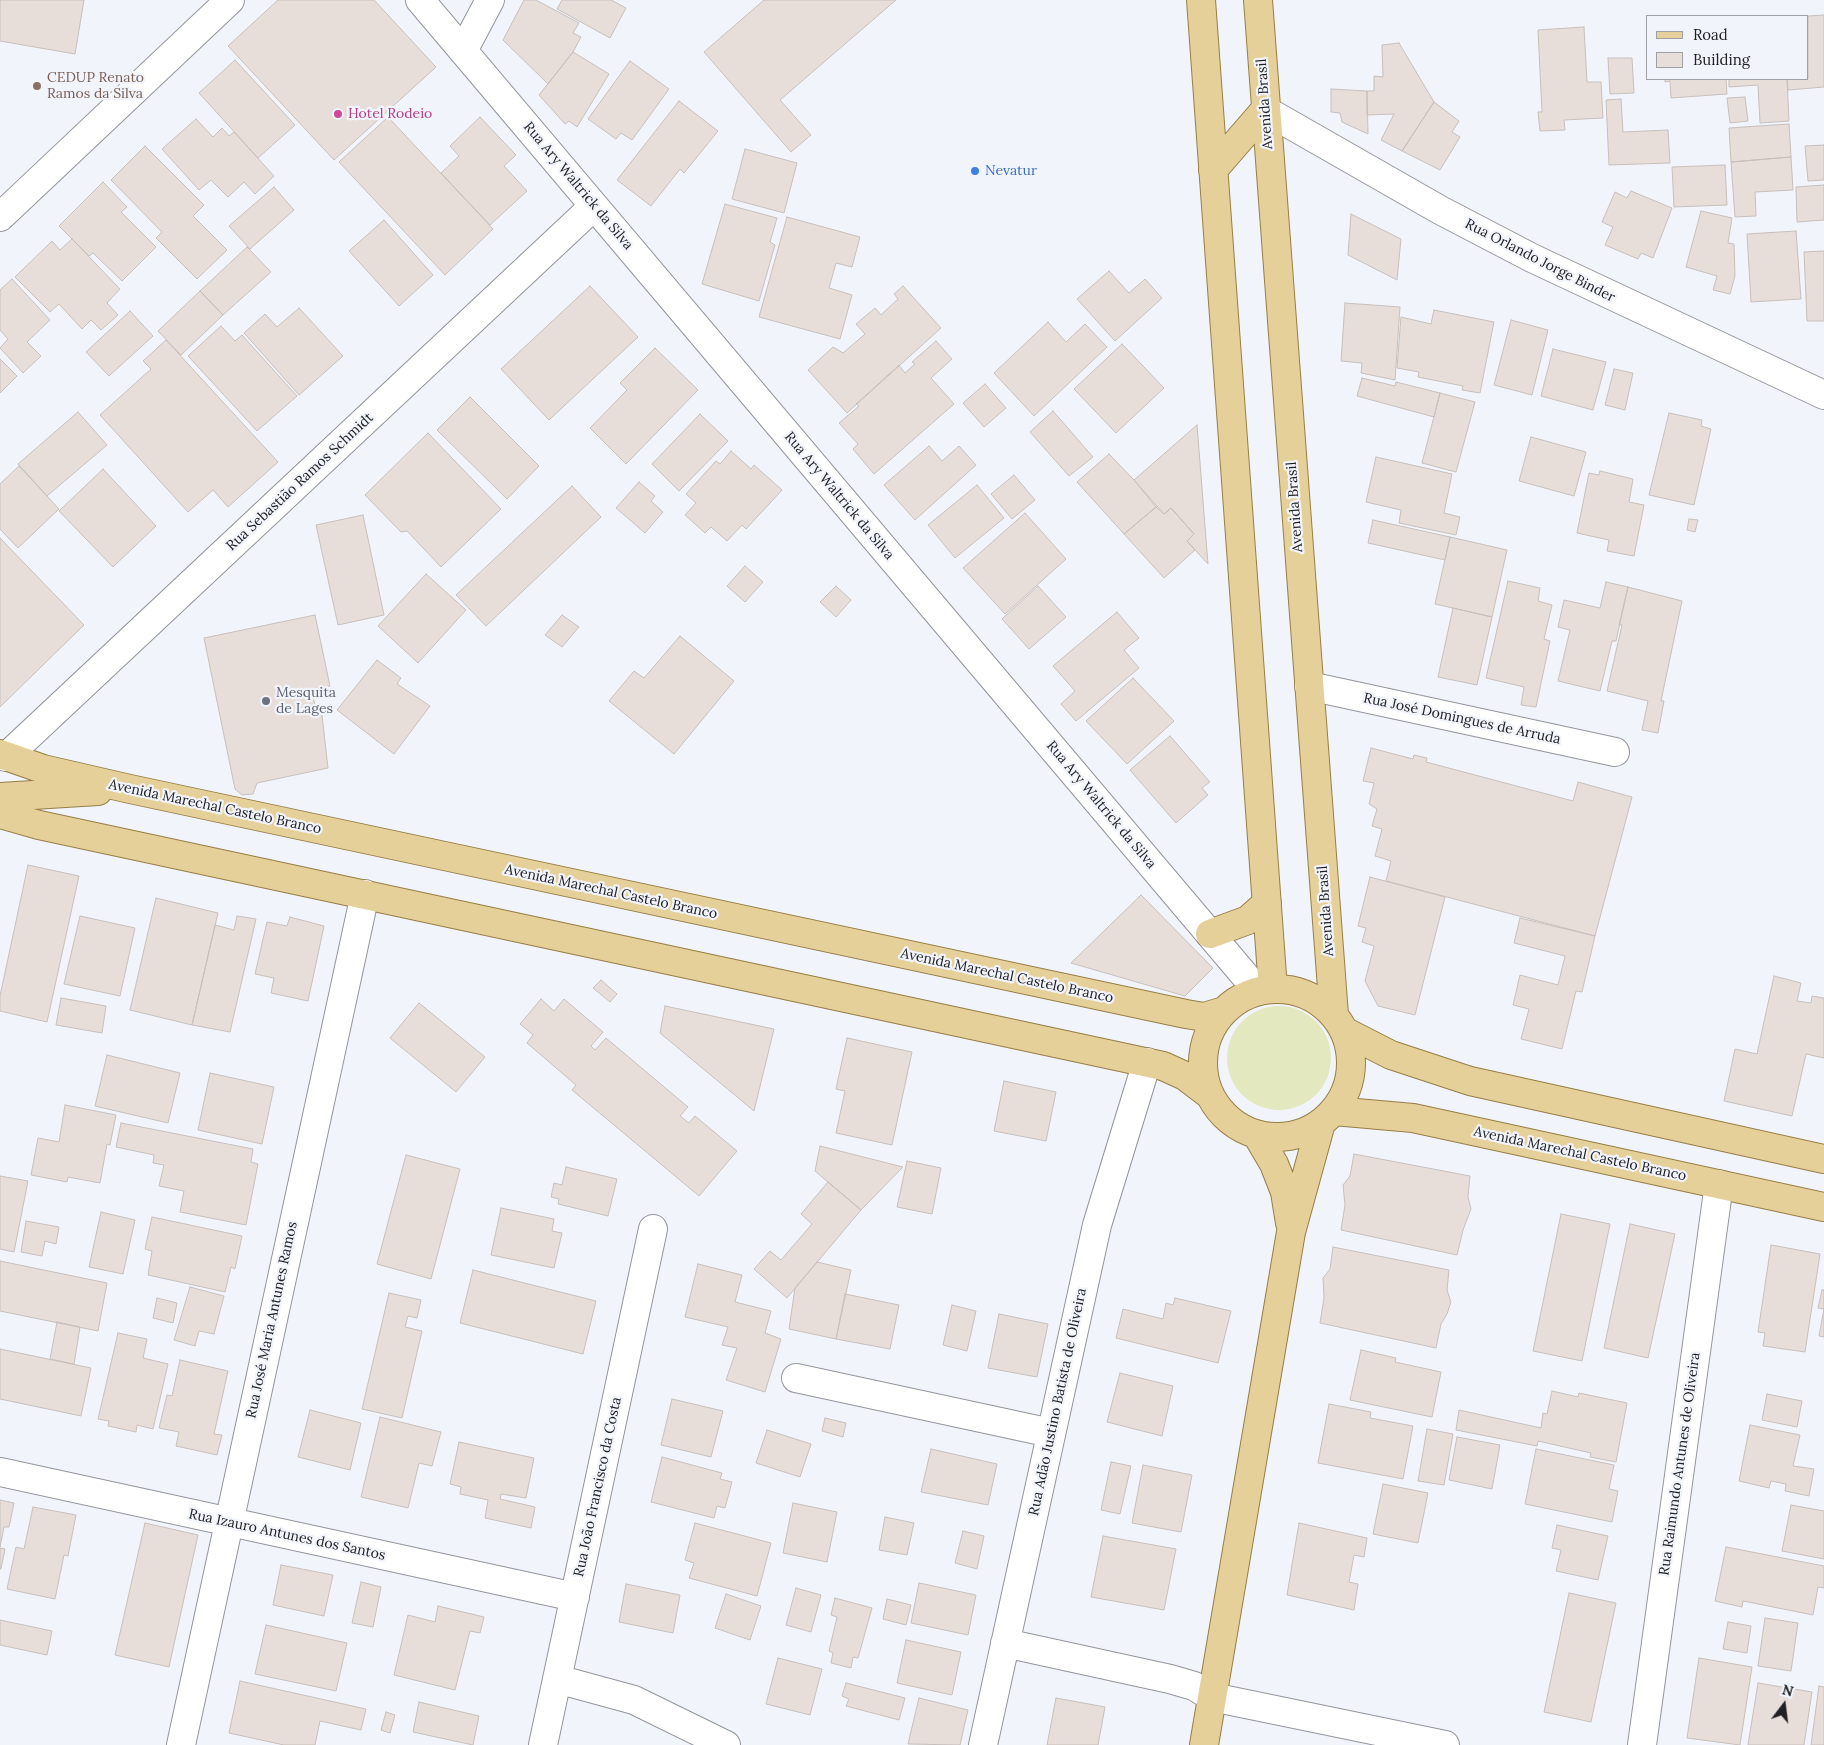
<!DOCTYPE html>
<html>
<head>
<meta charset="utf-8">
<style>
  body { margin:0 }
  #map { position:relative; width:1824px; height:1745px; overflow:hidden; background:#f2f4fc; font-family:Lora,serif }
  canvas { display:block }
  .legend { position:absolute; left:1646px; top:15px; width:162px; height:65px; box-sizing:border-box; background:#f2f4fc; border:1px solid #9ea0a6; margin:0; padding:6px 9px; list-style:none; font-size:15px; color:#202124 }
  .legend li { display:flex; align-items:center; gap:10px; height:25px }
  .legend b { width:25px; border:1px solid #9ea0a6 }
  .north { position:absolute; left:1759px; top:1680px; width:50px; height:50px; -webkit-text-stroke:4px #f2f4fc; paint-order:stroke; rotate:15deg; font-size:14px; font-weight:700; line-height:20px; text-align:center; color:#202124 }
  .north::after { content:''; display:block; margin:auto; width:18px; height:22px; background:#202124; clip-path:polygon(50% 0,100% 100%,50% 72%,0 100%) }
</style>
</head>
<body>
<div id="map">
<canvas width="1824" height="1745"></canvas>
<ul class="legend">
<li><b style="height:6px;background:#e6d09a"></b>Road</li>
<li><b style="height:14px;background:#e7deda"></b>Building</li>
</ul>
<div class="north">N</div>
</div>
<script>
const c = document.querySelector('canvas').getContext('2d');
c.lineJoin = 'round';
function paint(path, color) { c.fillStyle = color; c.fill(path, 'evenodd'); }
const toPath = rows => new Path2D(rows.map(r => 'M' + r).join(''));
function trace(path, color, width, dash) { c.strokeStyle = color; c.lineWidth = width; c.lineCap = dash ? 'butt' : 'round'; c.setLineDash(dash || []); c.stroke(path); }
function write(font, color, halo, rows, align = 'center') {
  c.font = font + ' Lora,serif'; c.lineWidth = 4.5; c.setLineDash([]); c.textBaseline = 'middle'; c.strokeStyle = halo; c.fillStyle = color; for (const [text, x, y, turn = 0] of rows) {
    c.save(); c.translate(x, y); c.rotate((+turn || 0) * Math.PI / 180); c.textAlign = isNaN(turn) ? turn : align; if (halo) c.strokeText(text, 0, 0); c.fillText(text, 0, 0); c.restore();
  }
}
paint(toPath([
  '1227 1058a52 52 0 1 1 104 0a52 52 0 1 1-104 0Z'
]), '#e3e8be');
const building = toPath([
  [0,0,84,0,75,54,0,41,0,0],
  [278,0,374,0,436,67,334,160,228,46,278,0],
  [524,0,536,0,579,23,573,33,581,37,573,52,548,84,503,40,524,0],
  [562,0,611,0,626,8,610,38,557,9,562,0],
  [764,0,896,0,780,100,811,135,791,152,704,52,764,0],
  [1824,15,1824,87,1788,90,1787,79,1808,79,1808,16,1824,15],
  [1584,27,1587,82,1601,82,1603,118,1564,120,1565,130,1540,131,1538,112,1542,112,1538,30,1584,27],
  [1399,43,1434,102,1402,151,1381,140,1394,114,1367,115,1367,91,1374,91,1374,76,1383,77,1382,45,1399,43],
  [573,52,609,74,577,127,569,121,565,124,539,95,573,52],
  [1608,58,1632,58,1634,93,1610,94,1608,58],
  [235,60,295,125,258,158,199,93,235,60],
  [630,61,669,89,632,140,621,133,616,139,588,119,630,61],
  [1665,79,1726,79,1727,94,1671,98,1670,81,1665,82,1665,79],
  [1729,79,1787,79,1789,121,1760,123,1758,85,1729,87,1729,79],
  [1331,89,1367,91,1368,134,1342,122,1340,113,1331,112,1331,89],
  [1745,97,1748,121,1730,123,1727,98,1745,97],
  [1621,99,1623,132,1668,130,1670,163,1609,165,1606,100,1621,99],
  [679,101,718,131,684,173,680,169,651,206,617,180,679,101],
  [1434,102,1459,121,1452,132,1460,137,1440,170,1402,151,1434,102],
  [388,117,493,229,445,275,339,162,388,117],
  [480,117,516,155,504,166,527,191,490,225,441,173,459,156,450,146,480,117],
  [196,119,213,137,222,128,229,136,234,132,274,176,255,194,244,182,228,197,211,180,199,190,162,149,196,119],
  [1789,124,1791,157,1731,162,1729,128,1789,124],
  [1824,145,1824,180,1808,181,1805,146,1824,145],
  [145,146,204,205,193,216,227,250,197,279,156,238,162,232,111,180,145,146],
  [745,149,797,163,784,213,732,199,745,149],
  [1791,157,1793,190,1755,192,1756,216,1735,217,1731,162,1791,157],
  [1725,165,1727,205,1674,207,1672,167,1725,165],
  [103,182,127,207,121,212,156,247,122,281,93,253,89,256,59,226,103,182],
  [1824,185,1824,220,1797,222,1796,187,1824,185],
  [274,187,294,210,250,249,229,226,274,187],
  [1631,191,1672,208,1653,258,1641,253,1638,259,1605,245,1613,227,1602,222,1615,192,1627,198,1631,191],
  [725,204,777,218,770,242,775,245,759,301,702,284,725,204],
  [1701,211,1732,218,1728,243,1734,244,1735,276,1730,294,1713,290,1717,276,1686,267,1701,211],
  [1351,214,1401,239,1397,280,1348,255,1351,214],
  [787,217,860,237,852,267,836,263,829,288,852,295,840,339,759,317,787,217],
  [384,220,433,275,399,306,349,251,384,220],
  [1796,231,1801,299,1751,302,1747,234,1796,231],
  [72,239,120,289,107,303,118,315,101,330,91,320,82,329,59,304,50,312,15,277,52,241,60,250,72,239],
  [247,247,271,272,223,315,200,291,247,247],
  [1824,251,1824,321,1807,321,1804,252,1824,251],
  [1109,271,1129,293,1145,279,1162,298,1115,341,1077,299,1109,271],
  [12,279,50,320,27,342,41,356,23,373,0,348,8,339,0,330,0,290,12,279],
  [590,286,638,337,549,420,501,369,590,286],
  [903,286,941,328,847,413,808,370,833,347,843,353,865,334,856,324,875,308,881,315,898,299,894,294,903,286],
  [200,291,223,315,181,355,158,331,200,291],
  [1345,303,1400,307,1395,380,1361,373,1362,363,1341,361,1345,303],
  [299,308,343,356,299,395,244,333,265,314,277,327,299,308],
  [1434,310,1494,322,1480,393,1462,390,1463,386,1418,377,1419,372,1397,368,1401,317,1431,324,1434,310],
  [130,311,153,336,109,376,86,352,130,311],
  [1511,320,1548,330,1532,395,1494,385,1511,320],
  [1048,322,1066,342,1085,324,1107,347,1034,416,994,373,1048,322],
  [221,326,235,341,242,335,297,396,257,431,188,356,221,326],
  [166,340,278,462,228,507,213,490,188,512,100,415,151,369,143,361,166,340],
  [936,341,952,359,931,378,954,404,874,474,853,449,858,444,839,423,859,406,856,404,899,365,905,373,915,364,912,362,936,341],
  [1122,344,1164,388,1116,433,1074,389,1122,344],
  [655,348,698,390,626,464,590,428,627,390,620,383,655,348],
  [1553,349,1606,362,1593,410,1541,396,1553,349],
  [0,359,17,376,0,393,0,359],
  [1614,369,1633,373,1625,410,1605,405,1614,369],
  [1362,378,1395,386,1396,382,1440,393,1434,417,1357,396,1362,378],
  [985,384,1006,408,984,427,963,403,985,384],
  [1440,393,1475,402,1456,472,1422,463,1440,393],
  [470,397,539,466,507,499,437,430,470,397],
  [1053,411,1093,457,1069,476,1030,432,1053,411],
  [78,412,107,445,47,496,18,464,78,412],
  [1669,413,1702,420,1701,426,1711,429,1694,505,1649,495,1669,413],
  [700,414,728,441,679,491,652,464,700,414],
  [1197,425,1208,564,1187,541,1194,534,1171,508,1164,514,1134,480,1197,425],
  [428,433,501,509,441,567,407,531,401,532,365,495,428,433],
  [1531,437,1586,452,1574,496,1519,481,1531,437],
  [929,446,942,461,959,446,976,465,915,520,884,485,929,446],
  [731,451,751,469,754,465,782,490,746,529,742,525,727,541,711,527,705,533,685,515,696,503,686,494,716,461,720,464,731,451],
  [1109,454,1134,480,1156,507,1124,534,1077,482,1109,454],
  [1376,457,1452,474,1444,513,1460,517,1456,535,1399,523,1401,510,1366,502,1376,457],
  [19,466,59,509,18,548,0,529,0,484,19,466],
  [103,469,156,526,113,567,59,511,103,469],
  [1600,471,1633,479,1629,502,1644,505,1634,556,1607,551,1609,540,1577,533,1589,473,1599,475,1600,471],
  [1014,475,1035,500,1012,519,991,494,1014,475],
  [639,482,655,496,651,501,663,512,645,533,616,508,639,482],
  [977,485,1004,518,955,558,928,525,977,485],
  [572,486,601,517,486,626,456,595,572,486],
  [1156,507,1164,514,1171,508,1194,534,1187,541,1195,550,1164,578,1124,534,1156,507],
  [1025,513,1066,559,1005,614,963,568,1025,513],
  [363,515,384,615,338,625,316,525,363,515],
  [1689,519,1698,520,1695,532,1687,530,1689,519],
  [1373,520,1450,537,1445,560,1368,543,1373,520],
  [1450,537,1507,550,1492,617,1435,604,1450,537],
  [0,538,84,625,0,707,0,538],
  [745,566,763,582,745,602,727,586,745,566],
  [426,574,466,610,418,663,378,626,426,574],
  [1508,581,1540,588,1538,601,1552,605,1544,639,1550,641,1536,707,1521,705,1524,687,1486,678,1508,581],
  [1606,582,1628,587,1616,641,1612,641,1600,691,1558,681,1570,630,1558,627,1564,600,1600,608,1606,582],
  [836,586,851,600,836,617,820,602,836,586],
  [1038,586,1066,617,1029,649,1002,619,1038,586],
  [1628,587,1682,601,1661,701,1664,701,1658,733,1642,730,1648,701,1607,691,1622,625,1619,625,1628,587],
  [1453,608,1492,617,1477,685,1438,677,1453,608],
  [1117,612,1139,638,1124,650,1139,668,1076,721,1061,704,1075,691,1053,666,1117,612],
  [315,615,330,686,311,689,317,713,322,715,328,768,257,783,253,794,242,795,235,789,204,638,315,615],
  [562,615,579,627,562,647,545,635,562,615],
  [680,636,734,681,674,754,609,701,634,671,644,678,680,636],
  [377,660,401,678,397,684,430,706,394,754,337,710,377,660],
  [1133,678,1174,721,1127,764,1086,721,1133,678],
  [1170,736,1210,782,1202,788,1208,795,1176,823,1130,770,1170,736],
  [1371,748,1413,759,1414,755,1427,758,1426,762,1573,801,1578,782,1632,797,1595,936,1386,881,1391,861,1375,856,1382,829,1372,826,1377,809,1369,804,1374,783,1363,781,1371,748],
  [28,865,79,876,47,1022,0,1011,0,996,28,865],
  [1370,877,1445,897,1415,1015,1378,1006,1365,981,1374,946,1362,942,1366,928,1358,926,1370,877],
  [1141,895,1213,968,1185,996,1071,963,1141,895],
  [156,898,218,913,192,1025,130,1010,156,898],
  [80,916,135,928,120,996,64,984,80,916],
  [237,916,256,919,230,1032,192,1025,215,925,234,930,237,916],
  [290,917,324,926,308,1001,271,993,274,978,255,974,267,922,287,926,290,917],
  [1520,918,1595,936,1582,992,1576,991,1562,1049,1521,1039,1529,1009,1513,1005,1520,975,1558,985,1565,956,1514,943,1520,918],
  [1774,976,1801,983,1797,1001,1811,1003,1812,996,1824,998,1824,1058,1806,1054,1792,1116,1724,1101,1735,1049,1757,1054,1774,976],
  [601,980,617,994,610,1002,593,988,601,980],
  [61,998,106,1006,102,1033,56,1025,61,998],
  [541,999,554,1011,564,999,603,1032,591,1046,595,1050,606,1038,688,1107,680,1116,689,1123,695,1116,737,1151,699,1196,572,1090,576,1085,527,1043,533,1035,520,1024,541,999],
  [419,1003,485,1057,456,1092,390,1038,419,1003],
  [665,1006,774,1029,754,1111,660,1033,665,1006],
  [847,1038,912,1052,892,1145,836,1133,845,1091,836,1089,847,1038],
  [107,1055,180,1073,168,1123,95,1106,107,1055],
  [210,1073,274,1087,262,1144,198,1130,210,1073],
  [1004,1081,1056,1092,1046,1141,994,1131,1004,1081],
  [65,1105,116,1115,110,1145,107,1144,100,1183,68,1177,67,1182,31,1175,38,1138,59,1142,65,1105],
  [121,1123,253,1149,251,1162,258,1164,246,1225,180,1212,184,1191,159,1186,164,1165,153,1163,154,1155,116,1147,121,1123],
  [820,1146,903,1167,861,1210,815,1171,820,1146],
  [1354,1154,1470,1176,1468,1197,1471,1209,1463,1230,1457,1255,1341,1230,1345,1205,1343,1185,1350,1176,1354,1154],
  [406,1155,460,1169,431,1279,377,1264,406,1155],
  [907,1161,941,1168,932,1214,897,1207,907,1161],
  [566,1167,617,1179,608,1216,558,1204,559,1199,551,1197,554,1183,562,1185,566,1167],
  [0,1176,28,1181,14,1252,0,1249,0,1176],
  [828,1182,861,1210,787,1298,754,1269,770,1251,781,1260,812,1224,801,1214,828,1182],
  [501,1208,554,1219,552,1231,562,1233,554,1268,491,1255,501,1208],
  [101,1212,135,1220,123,1274,89,1267,101,1212],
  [1561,1214,1610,1224,1582,1361,1533,1351,1561,1214],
  [152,1217,242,1236,235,1269,231,1267,225,1292,148,1275,152,1251,145,1249,152,1217],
  [26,1221,59,1227,56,1244,45,1241,42,1256,21,1252,26,1221],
  [1630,1224,1675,1234,1648,1358,1604,1348,1630,1224],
  [1771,1245,1820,1254,1805,1352,1763,1346,1765,1333,1758,1332,1771,1245],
  [1333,1247,1449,1270,1447,1290,1451,1302,1447,1314,1441,1324,1436,1348,1320,1323,1324,1298,1323,1278,1330,1269,1333,1247],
  [0,1261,107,1283,98,1331,0,1311,0,1261],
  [817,1262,851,1270,836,1339,789,1329,795,1288,817,1262],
  [698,1264,742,1275,735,1302,771,1311,765,1333,781,1339,765,1392,726,1380,737,1348,722,1345,728,1327,685,1317,698,1264],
  [473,1270,596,1301,583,1354,460,1323,473,1270],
  [190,1287,224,1296,214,1334,199,1331,195,1346,174,1340,190,1287],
  [1822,1290,1824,1290,1824,1337,1819,1336,1824,1309,1818,1308,1822,1290],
  [389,1293,421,1300,417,1318,408,1316,405,1327,422,1331,402,1418,362,1409,389,1293],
  [845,1294,899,1305,890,1349,836,1339,845,1294],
  [157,1298,177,1303,173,1323,153,1318,157,1298],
  [1175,1298,1231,1311,1218,1363,1116,1338,1123,1309,1163,1319,1166,1303,1173,1305,1175,1298],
  [952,1305,976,1311,967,1351,943,1345,952,1305],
  [999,1314,1048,1324,1037,1377,988,1368,999,1314],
  [57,1322,80,1327,74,1364,50,1359,57,1322],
  [118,1333,147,1339,143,1358,168,1364,153,1429,137,1425,136,1432,108,1426,109,1421,98,1419,118,1333],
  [0,1349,91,1368,81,1416,0,1399,0,1349],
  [1361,1350,1396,1358,1395,1362,1441,1372,1432,1417,1350,1400,1361,1350],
  [180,1360,228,1371,214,1434,222,1435,217,1455,176,1446,179,1432,159,1428,167,1395,172,1396,180,1360],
  [1120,1373,1173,1386,1162,1436,1107,1422,1120,1373],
  [1552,1391,1578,1397,1579,1393,1627,1403,1616,1462,1590,1457,1591,1453,1538,1441,1537,1446,1456,1430,1459,1410,1541,1428,1543,1413,1547,1414,1552,1391],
  [1767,1394,1802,1401,1797,1427,1762,1420,1767,1394],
  [672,1399,723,1411,711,1457,661,1445,672,1399],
  [1329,1404,1371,1412,1370,1418,1413,1426,1403,1479,1318,1463,1329,1404],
  [310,1410,361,1423,350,1470,298,1457,310,1410],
  [380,1417,441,1432,432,1466,419,1463,408,1508,361,1497,380,1417],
  [825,1418,846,1423,843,1437,822,1431,825,1418],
  [1750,1425,1800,1435,1793,1466,1814,1469,1809,1496,1785,1491,1786,1484,1771,1481,1769,1488,1739,1481,1750,1425],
  [1427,1429,1453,1434,1444,1485,1418,1481,1427,1429],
  [767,1430,811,1444,800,1477,756,1463,767,1430],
  [1457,1437,1500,1445,1492,1489,1449,1480,1457,1437],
  [459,1442,534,1458,526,1498,501,1494,500,1499,535,1507,531,1528,485,1518,488,1500,460,1494,461,1487,450,1484,459,1442],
  [931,1449,997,1464,988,1505,921,1492,931,1449],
  [1536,1449,1614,1465,1609,1489,1618,1491,1612,1522,1525,1504,1536,1449],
  [662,1457,722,1473,720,1479,732,1482,725,1508,717,1506,714,1518,651,1502,662,1457],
  [1111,1462,1131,1466,1120,1514,1101,1510,1111,1462],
  [1143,1465,1192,1475,1181,1532,1132,1523,1143,1465],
  [1383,1484,1428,1493,1418,1543,1373,1534,1383,1484],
  [0,1500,14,1503,9,1527,4,1527,0,1547,0,1500],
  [793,1503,837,1512,827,1562,783,1553,793,1503],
  [1791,1505,1824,1511,1824,1559,1782,1551,1791,1505],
  [33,1507,76,1515,68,1556,64,1555,55,1599,7,1589,16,1547,24,1549,33,1507],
  [885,1517,914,1523,907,1555,879,1550,885,1517],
  [145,1523,198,1535,169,1667,115,1655,145,1523],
  [695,1523,771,1543,757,1596,689,1578,694,1563,685,1560,695,1523],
  [1299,1523,1367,1538,1364,1557,1354,1555,1349,1582,1358,1584,1354,1610,1287,1595,1299,1523],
  [1557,1525,1608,1536,1598,1580,1556,1571,1561,1550,1552,1548,1557,1525],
  [963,1531,984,1536,977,1569,955,1563,963,1531],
  [1103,1536,1176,1549,1164,1610,1091,1597,1103,1536],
  [1726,1547,1824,1566,1824,1588,1818,1587,1813,1615,1743,1601,1742,1607,1715,1601,1726,1547],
  [0,1548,5,1549,1,1569,0,1569,0,1548],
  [281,1565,333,1575,324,1616,273,1605,281,1565],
  [361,1582,381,1587,373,1627,352,1623,361,1582],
  [919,1583,976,1595,968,1635,911,1623,919,1583],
  [626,1584,680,1595,673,1633,619,1622,626,1584],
  [796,1588,821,1595,811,1632,786,1625,796,1588],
  [1569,1593,1616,1603,1591,1722,1544,1712,1569,1593],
  [726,1594,761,1606,750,1640,715,1628,726,1594],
  [835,1598,872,1608,858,1658,853,1657,851,1668,831,1663,833,1653,829,1651,837,1617,831,1615,835,1598],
  [887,1599,911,1605,906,1625,883,1619,887,1599],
  [438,1606,484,1617,480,1633,470,1631,455,1690,394,1675,408,1615,435,1622,438,1606],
  [1765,1618,1798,1623,1791,1671,1758,1666,1765,1618],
  [0,1620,52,1631,47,1655,0,1645,0,1620],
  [1728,1622,1751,1626,1747,1653,1723,1649,1728,1622],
  [266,1625,347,1643,336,1691,255,1674,266,1625],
  [906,1640,961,1652,952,1695,897,1683,906,1640],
  [778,1658,822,1669,810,1715,766,1704,778,1658],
  [1699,1658,1752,1667,1740,1745,1687,1738,1699,1658],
  [240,1681,366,1709,361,1730,320,1721,315,1745,284,1745,229,1733,240,1681],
  [846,1683,905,1698,899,1720,846,1706,849,1699,842,1696,846,1683],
  [1758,1683,1812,1692,1804,1745,1748,1745,1758,1683],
  [1819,1686,1824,1687,1824,1745,1811,1745,1819,1686],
  [919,1698,968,1710,960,1745,908,1744,919,1698],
  [1056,1698,1105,1707,1098,1745,1047,1745,1056,1698],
  [419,1702,479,1716,473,1745,413,1732,419,1702],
  [386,1712,395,1715,390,1733,381,1730,386,1712]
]);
paint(building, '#e7deda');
trace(building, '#c7bfbb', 1);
const minor = toPath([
  [420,0,1258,991],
  [463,51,490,0],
  [1265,110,1440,210,1532,258,1824,395],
  [0,217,230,0],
  [1309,686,1615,752],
  [6,757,594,206],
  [796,1378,1051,1433],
  [0,1472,575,1597],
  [1005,1643,1170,1679,1194,1686,1212,1697,1445,1745],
  [557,1679,634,1700,726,1745],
  [181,1745,365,894],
  [543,1745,653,1229],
  [983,1745,1097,1225,1147,1062],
  [1642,1745,1719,1184]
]);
const major = toPath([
  [1201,0,1273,989],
  [1258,0,1334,1015],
  [1213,170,1265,110],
  [0,754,43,769,130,789,1186,1014,1204,1017,1224,1011],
  [0,797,98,791],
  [0,814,39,825,1163,1066,1185,1076,1210,1095],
  [1210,934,1248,920,1267,903],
  '1203 1063a74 74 0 1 1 148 0a74 74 0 1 1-148 0Z',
  [1344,1031,1391,1055,1470,1081,1824,1159],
  [1334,1111,1413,1118,1824,1207],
  [1257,1135,1274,1164,1285,1192,1290,1223],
  [1204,1745,1291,1232,1321,1123]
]);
trace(minor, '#94959c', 30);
trace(major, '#967e44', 30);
trace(minor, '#fff', 28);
trace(major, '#e6d09a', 28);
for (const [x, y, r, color] of [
  [37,86,5,"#8d6e63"],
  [338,114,5,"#d1479c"],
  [975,171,5,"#3f7fe0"],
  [266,701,5,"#6b7280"]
]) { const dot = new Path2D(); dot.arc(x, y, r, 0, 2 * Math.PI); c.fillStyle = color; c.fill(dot); trace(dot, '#f2f4fc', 2); }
write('14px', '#785e54', '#f2f4fc', [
  ["CEDUP Renato",47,78],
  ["Ramos da Silva",47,94]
], 'left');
write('14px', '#202124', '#f2f4fc', [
  ["Avenida Brasil",1265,104,-94],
  ["Rua Ary Waltrick da Silva",578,186,50],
  ["Rua Orlando Jorge Binder",1540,261,27],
  ["Rua Sebastião Ramos Schmidt",300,482,-43],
  ["Rua Ary Waltrick da Silva",839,496,50],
  ["Avenida Brasil",1295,507,-94],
  ["Rua José Domingues de Arruda",1462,719,12],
  ["Rua Ary Waltrick da Silva",1101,805,50],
  ["Avenida Marechal Castelo Branco",215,807,12],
  ["Avenida Marechal Castelo Branco",611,892,12],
  ["Avenida Brasil",1326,911,-94],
  ["Avenida Marechal Castelo Branco",1007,976,12],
  ["Avenida Marechal Castelo Branco",1580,1154,12],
  ["Rua José Maria Antunes Ramos",272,1320,-78],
  ["Rua Adão Justino Batista de Oliveira",1058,1402,-78],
  ["Rua Raimundo Antunes de Oliveira",1680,1464,-82],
  ["Rua João Francisco da Costa",598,1487,-78],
  ["Rua Izauro Antunes dos Santos",287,1535,12]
]);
write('14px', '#b23c85', '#f2f4fc', [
  ["Hotel Rodeio",348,114]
], 'left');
write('14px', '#366cbe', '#f2f4fc', [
  ["Nevatur",985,171]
], 'left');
write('14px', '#5b616d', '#f2f4fc', [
  ["Mesquita",276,693],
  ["de Lages",276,709]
], 'left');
</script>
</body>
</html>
